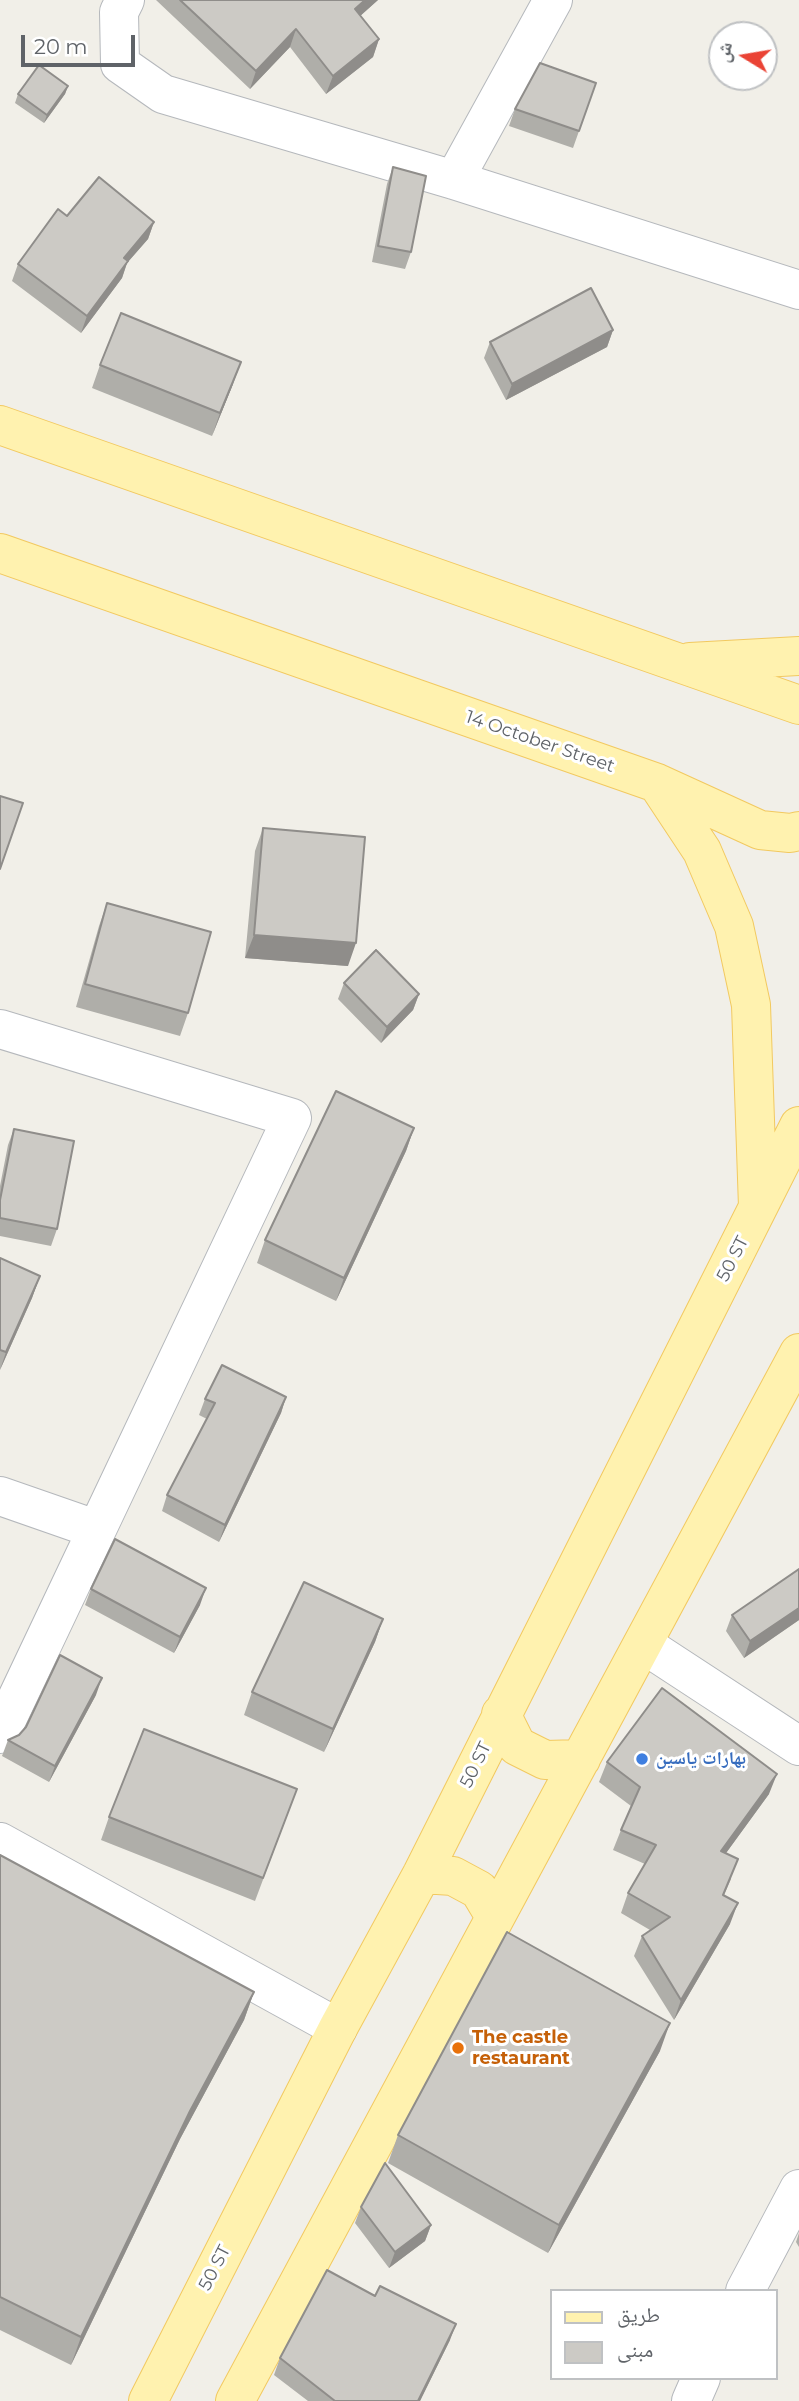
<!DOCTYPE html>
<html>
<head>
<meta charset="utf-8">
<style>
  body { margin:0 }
  #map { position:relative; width:799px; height:2401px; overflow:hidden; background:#f1efe8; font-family:Montserrat,"Noto Naskh Arabic",sans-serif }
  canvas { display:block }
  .legend { position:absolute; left:550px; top:2289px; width:228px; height:91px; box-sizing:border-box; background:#fff; border:2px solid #bfc1c3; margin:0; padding:9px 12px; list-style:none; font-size:21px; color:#5f6368 }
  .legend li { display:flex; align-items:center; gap:14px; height:35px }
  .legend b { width:35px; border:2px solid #bfc1c3 }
  .north { position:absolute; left:708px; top:21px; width:70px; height:70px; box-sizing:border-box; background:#fff; border:2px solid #bfc1c3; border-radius:50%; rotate:281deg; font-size:19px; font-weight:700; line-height:28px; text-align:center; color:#5f6368 }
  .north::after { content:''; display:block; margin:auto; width:24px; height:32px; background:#ea4335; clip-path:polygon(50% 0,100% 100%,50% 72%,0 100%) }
  .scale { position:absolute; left:21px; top:35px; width:114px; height:32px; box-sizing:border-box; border:4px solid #5f6368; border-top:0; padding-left:9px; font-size:21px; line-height:24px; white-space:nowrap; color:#5f6368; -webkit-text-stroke:5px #fff; paint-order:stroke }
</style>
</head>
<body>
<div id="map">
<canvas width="799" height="2401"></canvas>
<ul class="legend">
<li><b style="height:9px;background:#fff2af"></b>طريق</li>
<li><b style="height:19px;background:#cccac5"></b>مبنى</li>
</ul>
<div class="north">ش</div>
<div class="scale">20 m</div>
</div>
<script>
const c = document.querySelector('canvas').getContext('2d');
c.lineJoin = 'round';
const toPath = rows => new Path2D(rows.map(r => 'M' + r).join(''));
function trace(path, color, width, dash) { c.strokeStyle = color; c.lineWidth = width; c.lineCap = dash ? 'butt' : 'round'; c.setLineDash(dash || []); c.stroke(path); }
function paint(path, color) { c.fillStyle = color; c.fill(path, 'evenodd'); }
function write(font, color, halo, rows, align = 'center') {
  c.font = font + ' Montserrat,"Noto Naskh Arabic",sans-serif'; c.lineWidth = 6; c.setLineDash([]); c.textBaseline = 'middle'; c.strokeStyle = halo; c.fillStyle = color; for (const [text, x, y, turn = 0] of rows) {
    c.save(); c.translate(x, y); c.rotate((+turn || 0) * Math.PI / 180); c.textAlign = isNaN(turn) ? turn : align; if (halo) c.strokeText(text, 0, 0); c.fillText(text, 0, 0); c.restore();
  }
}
const minor = toPath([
  [125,0,119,12,120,64,163,94,454,180,799,290],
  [454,180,553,0],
  [0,1029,292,1118,0,1734],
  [0,1496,95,1529],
  [643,1644,799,1746],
  [0,1842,338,2028],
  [745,2291,799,2189],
  [691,2401,701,2378]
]);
const major = toPath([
  [0,425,799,705],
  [0,553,657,783,760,830,790,833,799,831],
  [690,662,799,656],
  [657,783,702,851,734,926,751,1005,758,1207],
  [501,1714,517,1746,545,1760,581,1759],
  [422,1874,453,1876,479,1890,494,1915],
  [148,2401,338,2028,422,1874,799,1126],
  [235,2401,799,1353]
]);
trace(minor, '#b5b8bc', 40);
trace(major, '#f2c960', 40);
trace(minor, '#fff', 38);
trace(major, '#fff2af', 38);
paint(toPath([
  [156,0,378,0,360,16,379,39,373,57,326,94,290,47,250,89],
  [596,83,573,148,509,126,515,109],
  [68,86,65,94,44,123,15,103,18,94],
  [393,167,411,252,405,269,372,262,387,184],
  [154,222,148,239,127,263,122,278,81,333,12,281,18,264],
  [613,330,607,347,506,400,484,358,490,342],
  [100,365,233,384,212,436,92,388],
  [263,828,348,966,245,958,255,851],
  [107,903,188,1013,180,1036,76,1007,99,926],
  [344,983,419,994,413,1010,381,1043,338,999],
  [414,1128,406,1151,336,1301,257,1263,265,1240],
  [14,1129,57,1229,51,1246,0,1236,0,1186,8,1145],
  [0,1258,40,1276,32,1298,0,1370],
  [286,1397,281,1413,219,1542,162,1511,167,1495,207,1419,199,1415,205,1399],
  [799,1569,799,1620,744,1658,726,1631,732,1615],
  [91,1589,200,1605,174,1653,85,1605],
  [383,1619,375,1642,324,1752,244,1715,252,1692],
  [96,1695,49,1782,2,1756,8,1740],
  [607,1762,769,1794,726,1853,731,1879,724,1895,730,1924,674,2020,634,1956,642,1936,650,1930,621,1913,628,1893,645,1864,613,1850,621,1830,631,1806,599,1782],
  [297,1789,255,1901,101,1840,109,1817],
  [0,1855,254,1992,244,2020,180,2139,71,2365,0,2330],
  [660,2051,548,2253,388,2163,398,2135],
  [361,2207,431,2225,425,2241,389,2268,355,2223],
  [799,2233,799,2247,796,2242],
  [450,2340,420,2401,308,2401,274,2375,280,2358]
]), '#afaea9');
paint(toPath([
  [365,0,378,0,349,26,355,9],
  [296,29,290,47,250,89,256,71],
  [379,39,373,57,326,94,333,76],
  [68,86,65,94,44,123,47,115],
  [154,222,148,239,127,263,122,278,81,333,87,316,124,258],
  [613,330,607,347,506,400,512,384],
  [241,362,233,384,212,436,220,413],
  [254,935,356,943,348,966,245,958],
  [419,994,413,1010,381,1043,387,1027],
  [414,1128,406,1151,336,1301,344,1278],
  [40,1276,32,1298,0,1370,6,1352],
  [286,1397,281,1413,219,1542,225,1525],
  [206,1588,200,1605,174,1653,180,1637],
  [799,1608,799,1620,744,1658,750,1641],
  [383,1619,375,1642,324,1752,333,1729],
  [102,1678,96,1695,49,1782,55,1766],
  [777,1774,769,1794,713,1871,721,1851],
  [738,1903,730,1924,674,2020,681,2000],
  [254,1992,244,2020,180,2139,71,2365,81,2337,190,2111],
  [670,2023,660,2051,548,2253,559,2225],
  [431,2225,425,2241,389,2268,395,2252],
  [456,2324,450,2340,420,2401,418,2401]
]), '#8f8d8a');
const building = toPath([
  [180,0,365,0,355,9,379,39,333,76,296,29,256,71,180,0],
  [540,63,596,83,579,131,515,109,540,63],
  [39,65,68,86,47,115,18,94,39,65],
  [393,167,426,176,411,252,378,246,393,167],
  [99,177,154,222,124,258,128,261,87,316,18,264,58,209,67,216,99,177],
  [591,288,613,330,512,384,490,342,591,288],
  [121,313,241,362,220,413,100,365,121,313],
  [0,796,23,803,0,869,0,796],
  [263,828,365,837,356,943,254,935,263,828],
  [107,903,211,932,188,1013,85,984,107,903],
  [376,950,419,994,387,1027,344,983,376,950],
  [336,1091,414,1128,344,1278,265,1240,336,1091],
  [14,1129,74,1141,57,1229,0,1218,0,1200,14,1129],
  [0,1258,40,1276,6,1352,0,1350,0,1258],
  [222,1365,286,1397,225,1525,167,1495,215,1403,205,1399,222,1365],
  [115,1539,206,1588,180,1637,91,1589,115,1539],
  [799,1569,799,1608,750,1641,732,1615,799,1569],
  [304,1582,383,1619,333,1729,252,1692,304,1582],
  [60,1655,102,1678,55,1766,8,1740,19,1735,26,1727,60,1655],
  [662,1688,777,1774,721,1851,738,1859,723,1895,738,1903,681,2000,642,1936,670,1917,628,1893,656,1845,621,1830,640,1787,607,1762,662,1688],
  [144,1729,297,1789,263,1878,109,1817,144,1729],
  [0,1855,254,1992,190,2111,81,2337,0,2297,0,1855],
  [507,1932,670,2023,559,2225,398,2135,507,1932],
  [385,2163,431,2225,395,2252,361,2207,385,2163],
  [327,2270,375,2296,380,2286,456,2324,418,2401,335,2401,280,2358,327,2270]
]);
paint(building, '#cccac5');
trace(building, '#8f8d8a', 2);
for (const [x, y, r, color] of [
  [642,1759,7,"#3f7fe0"],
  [458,2048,7,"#e8710a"]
]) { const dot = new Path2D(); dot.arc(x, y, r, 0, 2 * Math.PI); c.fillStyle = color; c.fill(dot); trace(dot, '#fff', 2.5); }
write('18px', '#5f6368', '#fff', [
  ["14 October Street",540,742,19],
  ["50 ST",733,1259,-63],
  ["50 ST",476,1765,-64],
  ["50 ST",215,2268,-63]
]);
write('bold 18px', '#366cbe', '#fff', [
  ["بهارات ياسين",656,1759]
], 'left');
write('bold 18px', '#c56008', '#fff', [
  ["The castle",472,2038],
  ["restaurant",472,2059]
], 'left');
</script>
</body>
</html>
